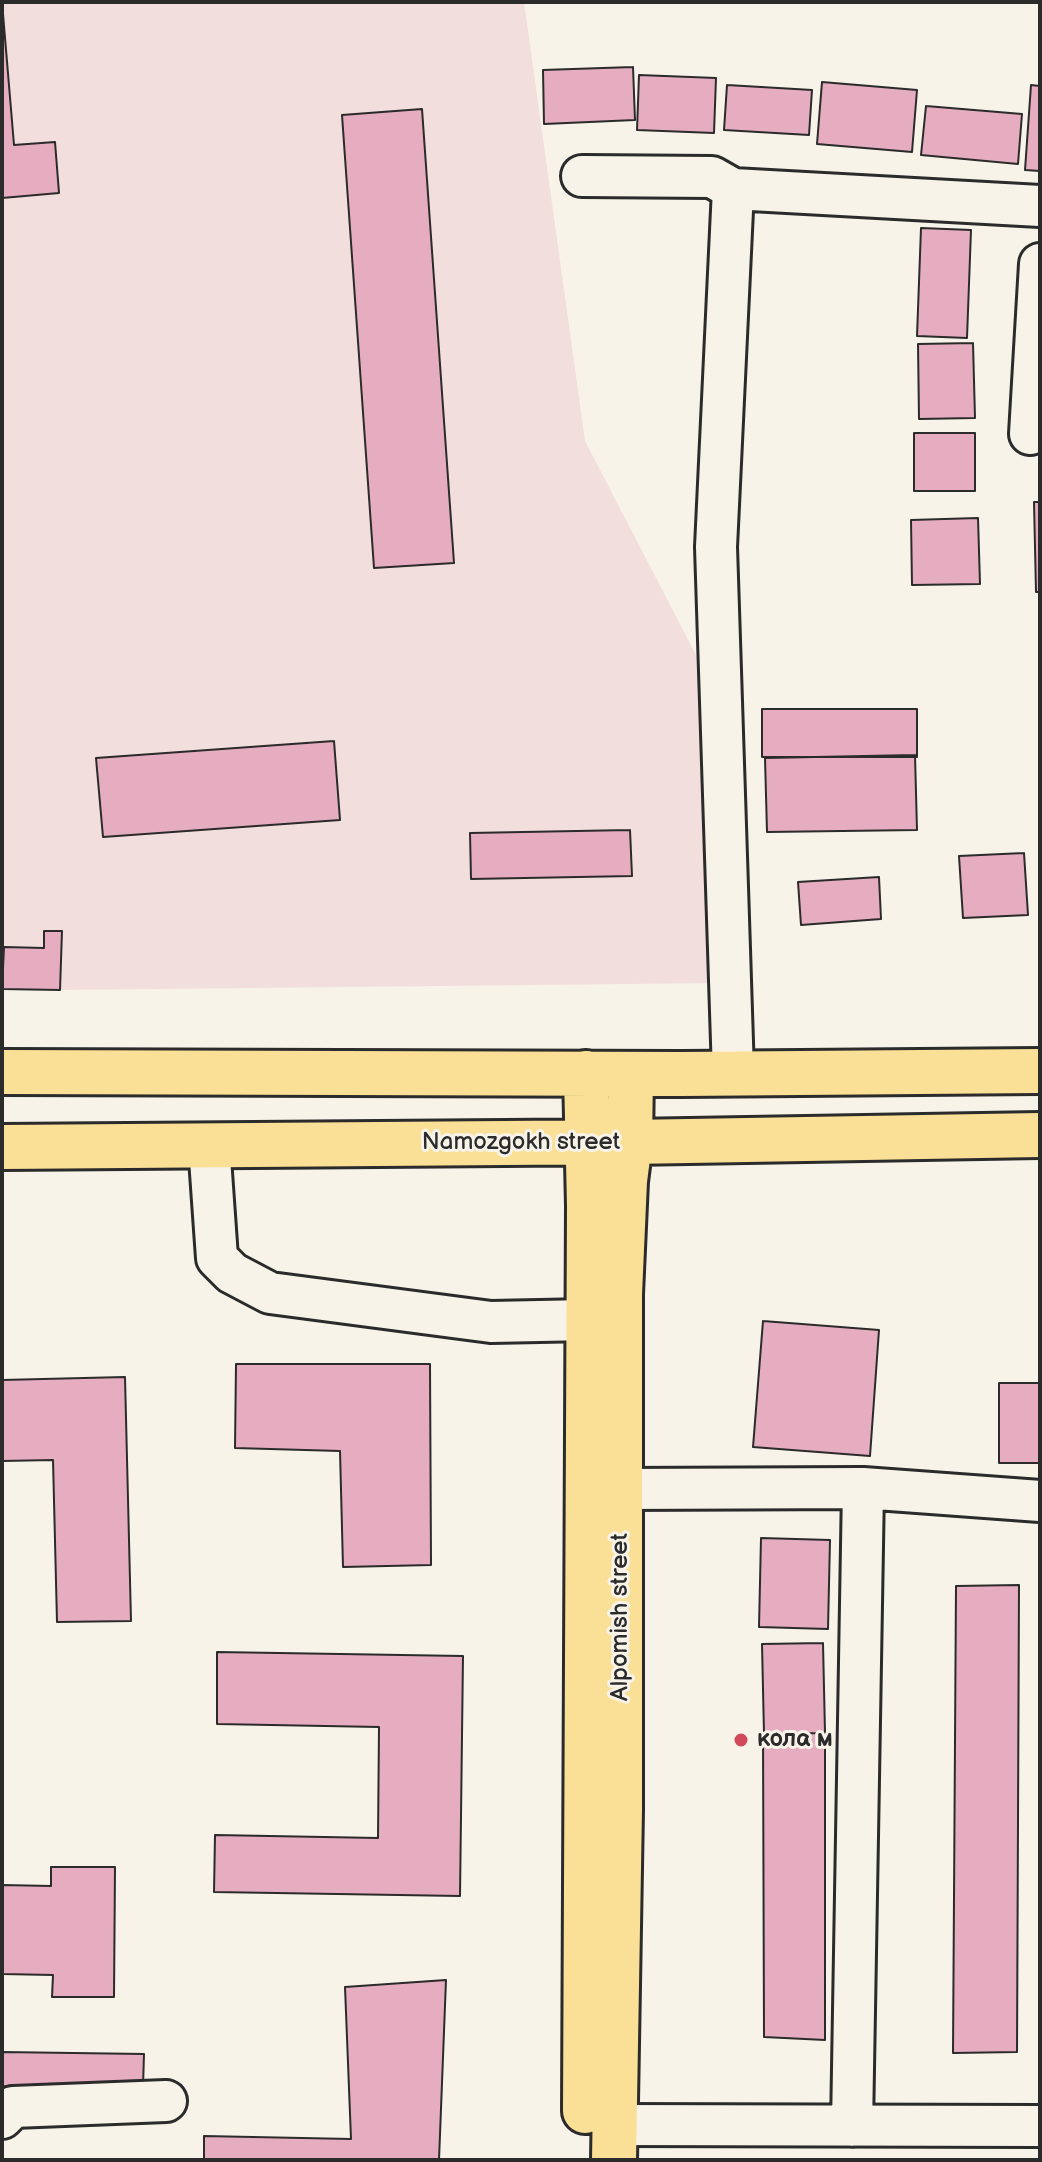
<!DOCTYPE html>
<html>
<head>
<meta charset="utf-8">
<style>
  body { margin:0 }
  #map { position:relative; width:1042px; height:2162px; overflow:hidden; background:#f7f3e8; font-family:"Balsamiq Sans",sans-serif }
  canvas { display:block }
  .frame { position:absolute; inset:0; border:4px solid #2b2b2b; pointer-events:none }
</style>
</head>
<body>
<div id="map">
<canvas width="1042" height="2162"></canvas>
<div class="frame"></div>
</div>
<script>
const c = document.querySelector('canvas').getContext('2d');
c.lineJoin = 'round';
function paint(path, color) { c.fillStyle = color; c.fill(path, 'evenodd'); }
const toPath = rows => new Path2D(rows.map(r => 'M' + r).join(''));
function trace(path, color, width, dash) { c.strokeStyle = color; c.lineWidth = width; c.lineCap = dash ? 'butt' : 'round'; c.setLineDash(dash || []); c.stroke(path); }
function write(font, color, halo, rows, align = 'center') {
  c.font = font + ' "Balsamiq Sans",sans-serif'; c.lineWidth = 6; c.setLineDash([]); c.textBaseline = 'middle'; c.strokeStyle = halo; c.fillStyle = color; for (const [text, x, y, turn = 0] of rows) {
    c.save(); c.translate(x, y); c.rotate((+turn || 0) * Math.PI / 180); c.textAlign = isNaN(turn) ? turn : align; if (halo) c.strokeText(text, 0, 0); c.fillText(text, 0, 0); c.restore();
  }
}
paint(toPath([
  [2,2,524,2,585,441,711,684,721,983,60,990,2,989]
]), '#f2dedc');
const building = toPath([
  [2,2,14,145,55,142,59,193,2,198,2,2],
  [633,67,635,120,544,124,543,70,633,67],
  [639,75,716,78,714,133,637,130,639,75],
  [822,82,917,90,912,152,817,144,822,82],
  [727,85,812,90,809,135,724,130,727,85],
  [1031,85,1040,86,1040,171,1025,170,1031,85],
  [926,106,1022,114,1018,164,921,155,926,106],
  [422,109,454,563,374,568,342,115,422,109],
  [921,228,971,230,967,338,917,336,921,228],
  [973,343,975,418,919,419,918,344,973,343],
  [914,433,975,433,975,491,914,491,914,433],
  [1034,502,1040,502,1040,592,1036,592,1034,502],
  [978,518,980,584,912,585,911,520,978,518],
  [762,709,917,709,917,757,762,757,762,709],
  [334,741,340,820,103,837,96,758,334,741],
  [915,755,917,830,767,832,765,758,915,755],
  [630,830,632,876,471,879,470,833,630,830],
  [1024,853,1028,915,963,918,959,856,1024,853],
  [879,877,881,919,801,925,798,882,879,877],
  [44,931,62,931,60,990,2,989,4,947,44,948,44,931],
  [763,1321,879,1330,870,1456,753,1447,763,1321],
  [236,1364,430,1364,431,1565,343,1567,340,1451,235,1448,236,1364],
  [125,1377,131,1621,57,1622,53,1460,2,1461,2,1380,125,1377],
  [999,1383,1040,1383,1040,1463,999,1463,999,1383],
  [761,1538,830,1540,828,1629,759,1627,761,1538],
  [1019,1585,1017,2052,953,2053,956,1586,1019,1585],
  [823,1643,825,1733,764,1734,762,1644,823,1643],
  [217,1652,463,1656,460,1896,214,1892,215,1835,378,1838,379,1727,217,1724,217,1652],
  [825,1733,825,2040,764,2037,763,1734,825,1733],
  [51,1867,115,1867,114,1997,52,1997,53,1975,2,1974,2,1885,51,1886,51,1867],
  [446,1980,439,2160,204,2160,204,2136,351,2139,345,1987,446,1980],
  [2,2052,144,2054,143,2087,2,2086,2,2052]
]);
paint(building, '#e6adc0');
trace(building, '#2b2b2b', 2);
const minor = toPath([
  [582,176,712,177,733,189,1040,206],
  [733,189,716,547,733,1073],
  [1030,434,1040,264],
  [209,1144,217,1258,232,1273,270,1293,491,1322,588,1320],
  [621,1489,863,1488,1040,1501],
  [2,2118,13,2107,166,2101],
  [615,2125,1040,2126],
  [852,2126,863,1488]
]);
const major = toPath([
  [2,1072,681,1074,1040,1071],
  [2,1147,630,1142,1040,1135],
  [585,2111,589,1206,586,1073],
  [614,2160,620,1809,620,1294,625,1181,630,1142,631,1074]
]);
trace(minor, '#2b2b2b', 46);
trace(major, '#2b2b2b', 50);
trace(minor, '#f7f3e8', 40);
trace(major, '#fadf96', 44);
for (const [x, y, r, color] of [
  [741,1740,8,"#d1495b"]
]) { const dot = new Path2D(); dot.arc(x, y, r, 0, 2 * Math.PI); c.fillStyle = color; c.fill(dot); trace(dot, '#f7f3e8', 3); }
write('24px', '#2b2b2b', '#f7f3e8', [
  ["Namozgokh street",521,1143],
  ["Alpomish street",621,1617,-90]
]);
write('bold 24px', '#2b2b2b', '#f7f3e8', [
  ["кола м",757,1740]
], 'left');
</script>
</body>
</html>
